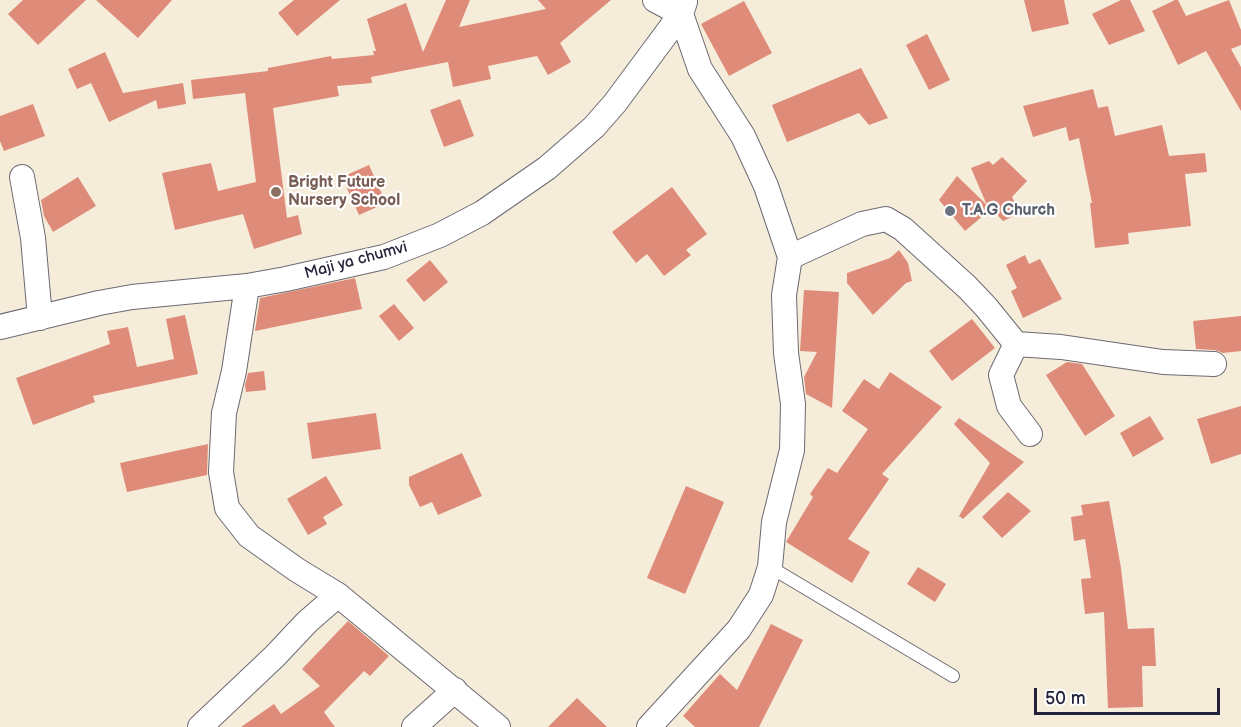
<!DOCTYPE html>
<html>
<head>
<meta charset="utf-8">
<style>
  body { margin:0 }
  #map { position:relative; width:1241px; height:727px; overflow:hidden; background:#f5edda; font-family:"Balsamiq Sans",sans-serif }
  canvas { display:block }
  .scale { position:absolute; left:1034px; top:688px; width:186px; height:27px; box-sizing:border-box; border:3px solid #22223b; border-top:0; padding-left:8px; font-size:18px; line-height:21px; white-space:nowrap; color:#22223b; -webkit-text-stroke:4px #fff; paint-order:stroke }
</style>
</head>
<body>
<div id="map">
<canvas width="1241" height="727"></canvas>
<div class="scale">50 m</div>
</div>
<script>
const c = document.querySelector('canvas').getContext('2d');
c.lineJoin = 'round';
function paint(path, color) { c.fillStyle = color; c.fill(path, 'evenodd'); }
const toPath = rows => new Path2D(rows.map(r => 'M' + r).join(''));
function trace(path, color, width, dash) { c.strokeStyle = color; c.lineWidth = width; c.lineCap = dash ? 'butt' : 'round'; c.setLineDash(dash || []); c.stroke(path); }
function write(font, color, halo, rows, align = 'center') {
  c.font = font + ' "Balsamiq Sans",sans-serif'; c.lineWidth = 4.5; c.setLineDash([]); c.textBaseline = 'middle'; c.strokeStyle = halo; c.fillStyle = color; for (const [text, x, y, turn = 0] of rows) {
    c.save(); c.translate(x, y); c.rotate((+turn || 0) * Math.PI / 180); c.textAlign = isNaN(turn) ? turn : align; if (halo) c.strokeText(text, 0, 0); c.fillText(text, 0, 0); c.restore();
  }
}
paint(toPath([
  [23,0,86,0,38,45,8,14],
  [96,0,172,0,138,38],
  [294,0,340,0,297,36,278,13],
  [446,0,470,0,459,27,546,9,538,0,611,0,560,43,571,62,548,75,537,56,488,66,491,79,453,87,448,62,371,77,372,83,337,86,339,96,273,108,287,218,298,215,302,234,254,249,243,214,175,230,162,173,211,163,218,191,256,182,245,93,193,99,191,80,268,71,268,68,331,56,332,59,374,55,373,51,376,51,367,19,406,3,423,52],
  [1024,0,1064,0,1069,24,1032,32],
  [1121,0,1130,0,1145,31,1109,45,1092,14],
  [1175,0,1178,0,1186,16,1229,0,1241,30,1241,45,1231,49,1241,67,1241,111,1206,51,1178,65,1152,11],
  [744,1,772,53,729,76,701,24],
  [927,34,950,80,929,90,906,45],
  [105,52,123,93,183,83,186,104,158,109,156,100,109,122,91,83,77,89,68,69],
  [861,68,888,118,869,125,859,113,787,142,772,105],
  [1093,89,1098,108,1108,106,1115,136,1162,125,1169,156,1205,153,1207,172,1185,174,1191,226,1128,233,1129,244,1095,248,1090,203,1092,203,1079,138,1069,141,1066,127,1033,137,1023,106],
  [460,99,474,136,444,147,430,110],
  [33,104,45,136,4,151,0,141,0,116],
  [1002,157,1027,181,1012,197,1020,213,1003,221,986,203,971,168,989,161,993,165],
  [369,165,386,203,359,215,342,177],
  [957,176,991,209,965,231,939,200],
  [78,177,96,206,53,232,44,216,41,200],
  [672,187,707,234,686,250,691,255,664,276,647,254,636,263,612,232],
  [899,250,908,263,912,281,906,283,873,315,847,283,847,273,890,258],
  [1025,255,1029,264,1040,259,1062,299,1023,318,1011,291,1017,288,1006,265],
  [430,260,448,282,424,302,406,280],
  [355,278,362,309,255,331,260,298],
  [804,290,839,292,832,408,806,394,804,377,817,352,800,351],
  [394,304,414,328,399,341,379,316],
  [185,315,198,374,93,396,95,402,33,425,16,378,110,344,107,331,128,327,137,367,174,359,166,319],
  [1241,316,1241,351,1223,353,1215,350,1196,349,1193,321],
  [972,319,995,348,952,381,929,351],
  [1067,362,1082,364,1115,416,1085,436,1046,375],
  [264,371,266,390,246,392,245,385,248,373],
  [890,372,942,407,882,474,889,479,848,539,870,552,852,583,786,542,813,497,810,494,828,468,837,473,868,429,842,411,864,379,879,389],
  [1241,406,1241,454,1211,464,1197,419],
  [376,413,381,449,312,459,307,423],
  [1150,416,1164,439,1133,457,1120,433],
  [959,418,1024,462,963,519,959,516,990,463,954,424],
  [208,444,207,475,127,492,120,463],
  [462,453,482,496,438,515,432,502,420,507,409,485,409,477],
  [326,476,343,505,323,517,327,524,308,535,287,499],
  [686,486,724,502,685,594,647,578],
  [1008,492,1031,511,1002,538,982,517],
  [1109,501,1121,568,1128,629,1154,628,1156,666,1142,666,1143,707,1108,708,1104,612,1085,614,1081,579,1091,578,1085,539,1074,541,1071,517,1083,515,1081,505],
  [918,567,946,584,935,602,907,584],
  [348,621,389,656,370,676,364,671,324,712,335,727,241,727,274,704,281,714,320,686,302,669],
  [771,624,803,640,759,727,695,727,683,716,720,674,737,690],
  [577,698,607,727,548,727]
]), '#df8b79');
const lane = toPath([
  [770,567,953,676]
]);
const street = toPath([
  [22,177,33,238,40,318],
  [790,257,862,224,886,219,903,229,967,287,986,307,1016,344,1061,347,1163,362,1214,364],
  [247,286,234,371,224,413,221,472,227,508,249,536,297,570,338,595,498,727],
  [0,327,99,303,132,297,247,286,286,279,384,257,440,235,482,213,547,168,594,127,615,103,681,14,685,2],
  [1016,344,1001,375,1009,406,1030,434],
  [200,727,275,656,307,622,338,595],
  [414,727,455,690],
  [649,727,739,629,761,595,770,567,774,522,792,450,793,404,786,353,784,295,790,257,766,186,743,136,700,69,681,14,655,0]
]);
trace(lane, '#6c6973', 14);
trace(street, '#6c6973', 26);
trace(lane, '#fff', 12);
trace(street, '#fff', 24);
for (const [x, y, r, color] of [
  [276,192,6,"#8d6e63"],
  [950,211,6,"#6b7280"]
]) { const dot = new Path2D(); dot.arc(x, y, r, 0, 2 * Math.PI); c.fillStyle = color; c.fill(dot); trace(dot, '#fff', 2); }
write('bold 16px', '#785e54', '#fff', [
  ["Bright Future",288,183],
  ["Nursery School",288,201]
], 'left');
write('bold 16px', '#5b616d', '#fff', [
  ["T.A.G Church",962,211]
], 'left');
write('16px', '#22223b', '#fff', [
  ["Maji ya chumvi",356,261,-15]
]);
</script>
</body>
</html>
